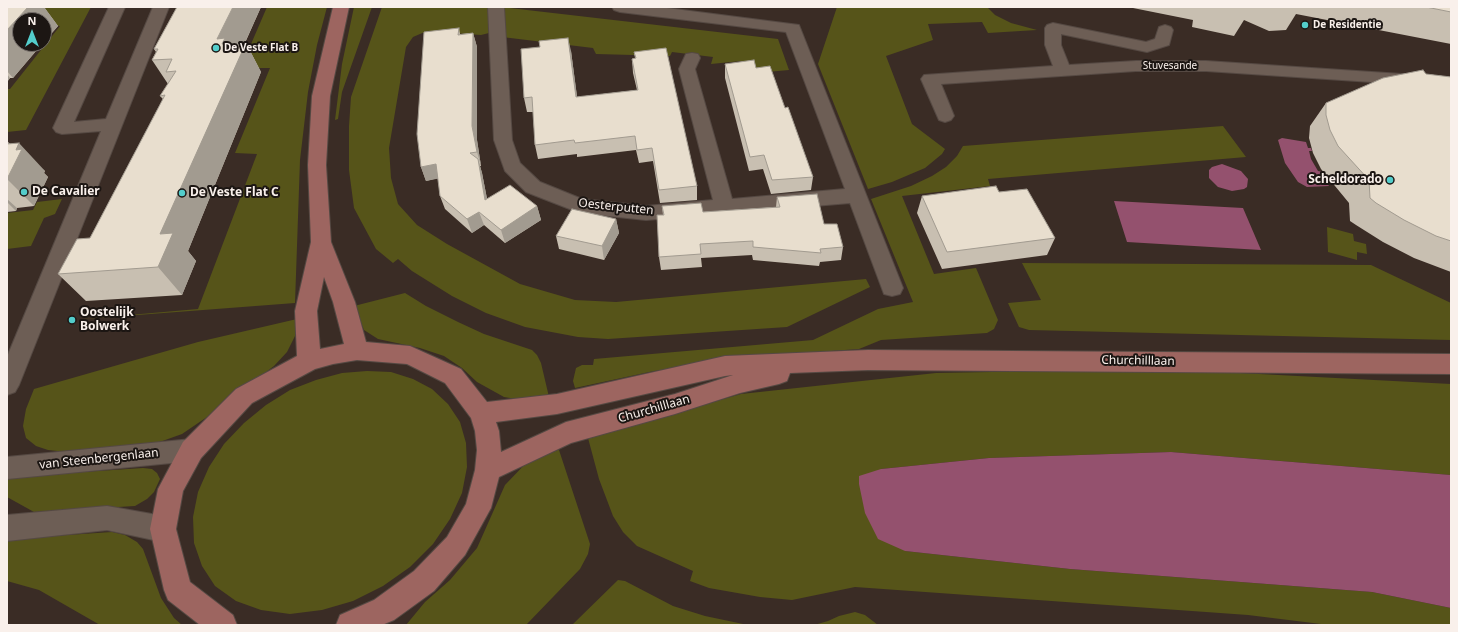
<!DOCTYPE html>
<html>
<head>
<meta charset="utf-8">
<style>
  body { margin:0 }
  #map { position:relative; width:1458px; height:632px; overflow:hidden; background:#3a2c25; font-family:"Noto Sans",sans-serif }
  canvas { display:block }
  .frame { position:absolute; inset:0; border:8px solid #f9f0eb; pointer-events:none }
  .north { position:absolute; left:12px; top:12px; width:40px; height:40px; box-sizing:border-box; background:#1c1613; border:1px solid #746d69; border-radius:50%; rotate:0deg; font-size:11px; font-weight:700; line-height:16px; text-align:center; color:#f9f0eb }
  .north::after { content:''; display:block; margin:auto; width:14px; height:18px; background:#53cdcb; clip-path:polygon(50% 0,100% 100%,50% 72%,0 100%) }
</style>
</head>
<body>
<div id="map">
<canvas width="1458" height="632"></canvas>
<div class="frame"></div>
<div class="north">N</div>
</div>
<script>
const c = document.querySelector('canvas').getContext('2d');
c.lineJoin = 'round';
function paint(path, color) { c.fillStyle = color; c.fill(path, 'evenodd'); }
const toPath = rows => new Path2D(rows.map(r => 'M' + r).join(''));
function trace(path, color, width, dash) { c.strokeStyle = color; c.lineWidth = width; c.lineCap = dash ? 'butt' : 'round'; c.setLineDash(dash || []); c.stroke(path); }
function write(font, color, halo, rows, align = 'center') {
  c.font = font + ' "Noto Sans",sans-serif'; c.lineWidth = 4; c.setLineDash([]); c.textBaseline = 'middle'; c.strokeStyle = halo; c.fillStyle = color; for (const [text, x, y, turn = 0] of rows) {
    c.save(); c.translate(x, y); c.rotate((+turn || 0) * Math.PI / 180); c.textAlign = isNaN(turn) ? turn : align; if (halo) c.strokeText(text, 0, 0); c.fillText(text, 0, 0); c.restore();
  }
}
paint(toPath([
  [7,7,91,7,26,130,7,132,7,89,10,89,60,26,44,25,44,20,20,20],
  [267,7,327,7,317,45,308,92,300,160,295,303,72,320,198,309,257,154,235,153,270,68,251,68,248,51],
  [354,7,372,7,342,92,338,119,335,120,342,64],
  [382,7,492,7,493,31,489,33,481,35,427,31,413,37,406,47,389,148,391,178,398,204,417,225,447,244,520,284,575,300,616,302,866,279,870,287,787,327,608,339,578,337,525,327,486,313,452,296,412,271,398,259,393,263,376,249,354,208,349,170,349,126,351,97],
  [501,7,778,39,789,70,756,73,741,61,711,64,713,57,672,52,670,56,596,54,593,48,502,37],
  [837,7,987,7,995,15,1011,23,1037,30,988,33,982,22,928,24,933,40,886,56,912,124,945,149,942,154,925,168,892,182,868,189,818,64],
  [1223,126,1246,157,988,179,990,186,902,196,934,274,976,268,998,320,994,329,987,333,881,340,859,349,818,352,654,371,575,388,573,381,576,368,582,365,593,365,594,359,813,340,878,309,913,302,871,199,911,186,932,176,946,167,957,156,963,146],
  [62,199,55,214,44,218,31,246,7,249,7,213,33,210,37,202],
  [1327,227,1353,234,1354,241,1366,244,1367,254,1357,252,1357,260,1328,252],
  [1022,263,1371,265,1451,303,1451,340,1029,330,1019,327,1008,303,1041,300],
  [405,293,426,306,458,322,484,334,532,350,537,355,541,363,549,397,522,400,504,397,477,382,462,368,444,356,420,348,378,339,364,330,354,306],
  [297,319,295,336,287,352,274,366,207,417,182,434,154,444,66,452,48,450,36,446,26,438,23,426,26,409,34,389,198,342],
  [1101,370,1240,373,1451,384,1451,475,1171,452,989,458,881,469,905,551,1070,569,1372,592,1451,608,1451,625,1329,625,1248,615,855,587,792,600,760,597,709,588,690,581,693,571,637,546,623,532,613,516,599,479,588,438,741,394,936,373],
  [367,371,391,372,413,379,432,389,448,404,460,422,466,443,467,467,462,493,450,519,433,544,410,567,383,586,353,601,322,610,290,614,261,610,236,601,215,586,202,566,194,543,193,517,198,492,209,467,224,444,244,423,266,405,290,390,316,380,342,373],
  [558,447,590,544,588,554,580,569,526,625,406,625,425,602,450,580,477,548,505,485,528,461],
  [143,468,152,469,157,473,160,479,154,492,147,499,135,506,34,512,7,497,7,477],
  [112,532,125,535,137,542,143,549,161,598,174,618,182,625,100,625,39,590,7,581,7,539],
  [618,580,625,581,673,606,705,616,748,625,572,625],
  [855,612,865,615,878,625,814,625,828,621,839,616]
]), '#565419');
paint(toPath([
  [1282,138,1306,142,1308,148,1311,148,1312,151,1309,151,1311,159,1318,171,1323,172,1325,174,1321,175,1329,186,1307,187,1298,182,1285,163,1278,140],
  [1222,164,1241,171,1248,179,1247,187,1244,189,1232,191,1218,187,1209,178,1209,170,1212,167],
  [1114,201,1243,208,1261,250,1127,242],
  [1171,452,1451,475,1451,608,1372,592,1070,569,905,551,878,539,865,513,859,484,859,476,881,469,989,458]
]), '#94516e');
const minor = toPath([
  [109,7,125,7,74,122,106,119,153,7,169,7,19,385,15,392,7,395,7,357,101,131,62,134,56,132,53,128,109,7],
  [488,7,504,7,512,140,520,163,540,182,582,199,646,206,713,200,679,69,686,54,692,53,698,54,700,58,695,69,732,199,845,189,786,32,620,12,614,10,612,7,659,7,799,25,903,288,900,294,892,296,884,294,850,203,646,220,580,213,526,192,505,171,494,140,488,7],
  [1053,23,1146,42,1155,39,1159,27,1165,25,1171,27,1173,30,1169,45,1147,52,1061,34,1061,45,1069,65,1136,61,1206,61,1417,75,1451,80,1451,90,1417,85,1206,71,1136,71,941,84,954,116,951,120,945,122,939,120,921,79,924,75,1053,66,1045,45,1045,28,1047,25,1053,23],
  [192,439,201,442,204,450,201,458,192,461,7,479,7,457,192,439],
  [107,506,163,516,172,520,176,529,172,538,163,542,107,530,7,541,7,515,107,506]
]);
const major = toPath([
  [333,7,349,7,330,96,326,165,331,242,355,302,366,342,410,346,461,369,487,402,557,394,725,356,868,350,1451,354,1451,374,868,370,790,373,787,381,779,384,740,393,675,414,571,443,499,477,491,508,465,555,434,591,394,620,382,625,336,625,340,615,374,600,414,571,447,537,466,504,475,470,477,450,475,431,471,418,445,383,407,364,357,360,333,364,315,369,252,403,201,458,183,491,176,529,190,582,233,615,237,625,200,625,168,600,164,590,150,529,158,489,183,442,236,389,297,356,295,311,311,242,308,165,312,96,333,7],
  [324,277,333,302,344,344,320,349,317,311,324,277],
  [733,375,675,394,566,422,501,452,499,431,496,422,557,414,725,376,733,375]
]);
trace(minor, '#554943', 2);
trace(major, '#554943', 2);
paint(minor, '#6d5e55');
paint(major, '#9d6560');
paint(toPath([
  [7,7,44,7,58,26,44,42,44,20,20,44,42,44,13,78,10,78,7,82],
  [177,7,261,7,245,43,246,43,261,72,188,251,196,261,182,295,86,301,58,274,90,238,163,99,160,96,168,84,152,60,156,52,154,49],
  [1128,7,1451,7,1451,44,1296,14,1286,30,1269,31,1244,20,1234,36,1192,27,1193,20],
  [459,28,460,34,473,33,477,47,477,140,481,166,480,166,482,173,487,199,537,206,541,220,505,243,484,225,472,233,445,209,440,196,438,178,426,181,421,167],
  [571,51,577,97,637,90,633,73,632,59,635,58,634,52,697,186,697,200,660,203,653,161,639,163,636,150,577,157,577,154,538,159,535,145,533,112,527,112,524,98],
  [725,64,785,108,813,177,811,190,771,194,763,169,749,171,725,78],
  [1426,74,1451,77,1451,272,1414,258,1383,242,1356,225,1350,221,1349,203,1321,169,1313,153,1309,138,1310,126,1326,103],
  [7,141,10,144,45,171,44,173,48,177,34,206,17,208,16,211,7,212],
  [999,192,1055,238,1047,255,942,269,917,213,922,196],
  [777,197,824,224,843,247,841,260,820,262,819,266,753,260,752,255,701,258,702,267,661,270,659,257,663,215,662,206,703,212,776,207],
  [616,219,619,233,604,260,559,249,556,236]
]), '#c8bfb1');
paint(toPath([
  [28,7,44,7,58,26,44,42,44,20,20,20,20,44,42,44,13,78,7,71,7,30],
  [233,7,261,7,237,60,246,43,261,72,188,251,196,261,182,295,158,267,160,234,217,39],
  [473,33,477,47,477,140,481,166,477,152,472,126],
  [568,38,571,51,579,111,576,97],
  [7,74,10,78,7,82],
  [7,141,20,154,16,150,19,143,45,171,44,173,48,177,34,206,7,179],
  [478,159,482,173,490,214,485,200],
  [436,164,441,178,426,181,421,167],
  [7,199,17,208,16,211,7,202],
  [537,206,541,220,505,243,501,230],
  [479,212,484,225,472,233,467,219],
  [616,219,619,233,604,260,602,246]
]), '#a29b90');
const building = toPath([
  [7,7,28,7,7,30,7,7],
  [177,7,233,7,217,39,225,38,222,44,246,43,160,234,173,233,158,267,58,274,77,239,90,238,165,95,160,96,176,71,166,72,172,59,152,60,158,49,154,49,177,7],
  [1426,7,1451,7,1451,12,1426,7],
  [459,28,458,35,473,33,472,126,477,152,470,153,478,159,485,200,510,185,537,206,501,230,479,212,467,219,440,196,436,164,421,167,417,134,424,32,459,28],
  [568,38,576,97,638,90,632,59,636,58,634,52,666,48,697,186,659,190,652,148,637,150,635,136,575,143,574,140,535,145,532,97,524,98,521,49,540,47,539,41,568,38],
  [754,60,756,68,770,66,785,108,788,107,813,177,772,180,764,155,750,157,725,64,754,60],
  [1423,70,1426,74,1451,77,1451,241,1436,236,1404,220,1376,203,1370,198,1369,180,1338,146,1330,130,1326,115,1326,103,1383,78,1423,70],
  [19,143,16,150,22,149,7,179,7,144,19,143],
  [996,186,999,192,1027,189,1055,238,947,252,922,196,996,186],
  [817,194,824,224,837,224,843,247,820,249,821,253,753,247,753,241,700,244,701,254,659,257,657,215,664,215,662,206,701,203,703,212,780,207,777,197,817,194],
  [572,209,616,219,602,246,556,236,572,209]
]);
paint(building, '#e8dece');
trace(building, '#a29b90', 1);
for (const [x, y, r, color] of [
  [1305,25,4,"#53cdcb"],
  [216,48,4,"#53cdcb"],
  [1390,180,4,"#53cdcb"],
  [24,192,4,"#53cdcb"],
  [182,193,4,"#53cdcb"],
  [72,320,4,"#53cdcb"]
]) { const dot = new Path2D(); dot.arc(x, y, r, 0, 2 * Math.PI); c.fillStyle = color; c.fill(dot); trace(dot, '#1c1613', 1.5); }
write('bold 10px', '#f9f0eb', '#1c1613', [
  ["De Residentie",1313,25],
  ["De Veste Flat B",224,48]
], 'left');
write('10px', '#f9f0eb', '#1c1613', [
  ["Stuvesande",1170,66]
]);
write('bold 12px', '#f9f0eb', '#1c1613', [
  ["Scheldorado",1382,180,"right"],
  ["De Cavalier",32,192],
  ["De Veste Flat C",190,193],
  ["Oostelijk",80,313],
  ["Bolwerk",80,327]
], 'left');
write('12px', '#f9f0eb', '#1c1613', [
  ["Oesterputten",616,207,6],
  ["Churchilllaan",1138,361,1],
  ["Churchilllaan",654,409,-16],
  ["van Steenbergenlaan",99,459,-6]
]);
</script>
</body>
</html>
